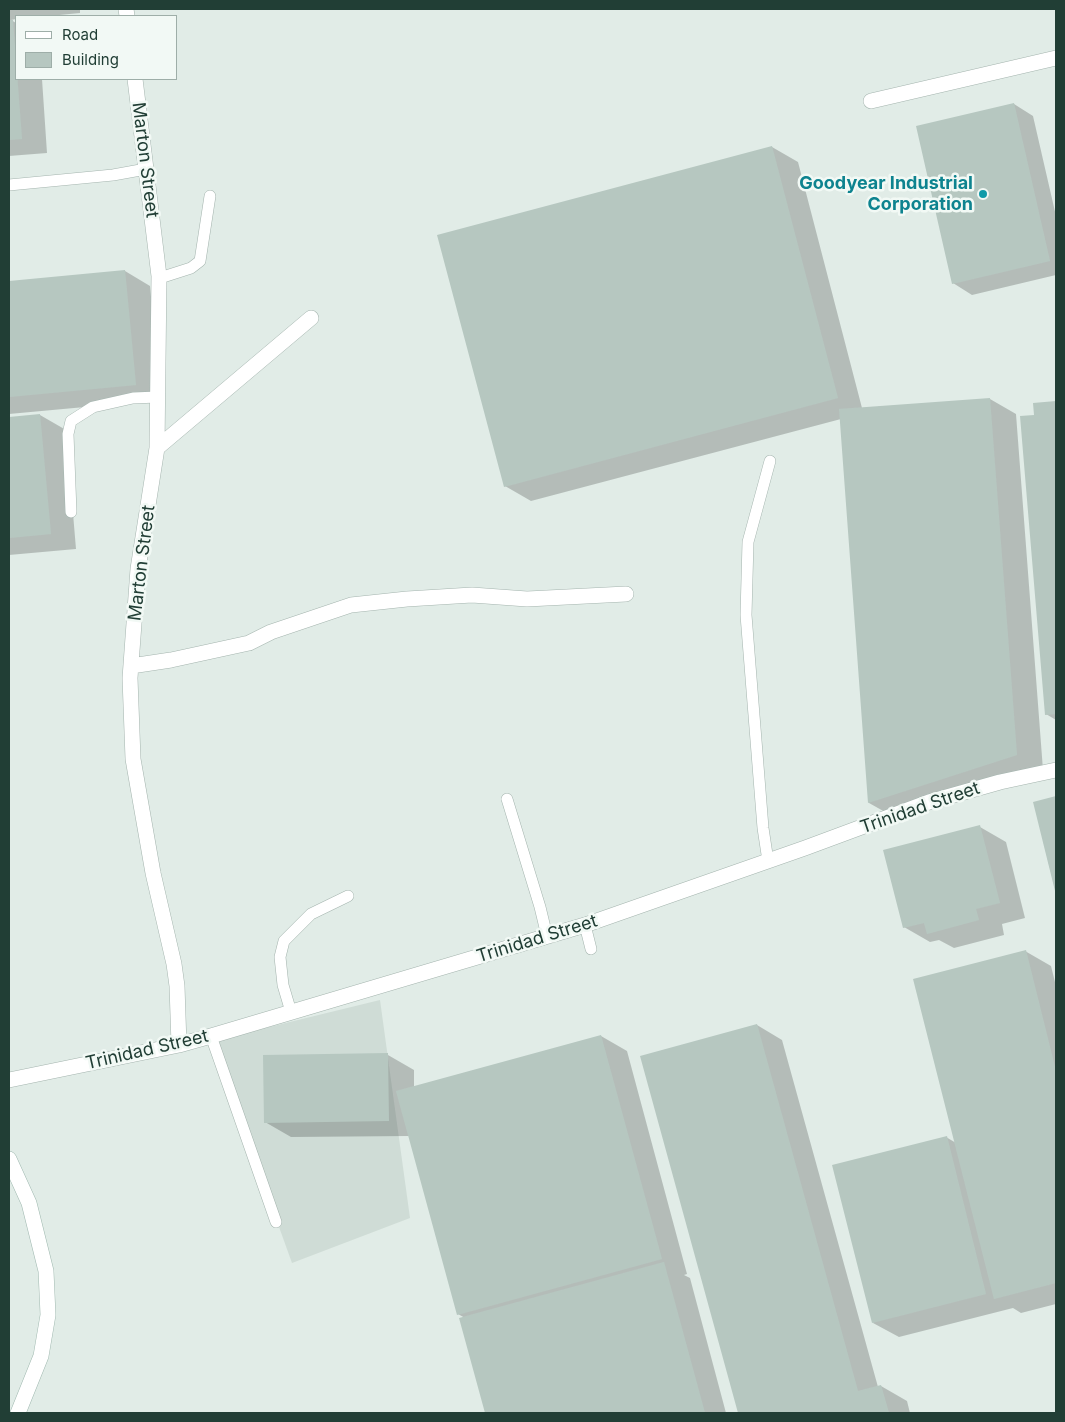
<!DOCTYPE html>
<html>
<head>
<meta charset="utf-8">
<style>
  body { margin:0 }
  #map { position:relative; width:1065px; height:1422px; overflow:hidden; background:#e1ece7; font-family:Inter,sans-serif }
  canvas { display:block }
  .frame { position:absolute; inset:0; border:10px solid #213e35; pointer-events:none }
  .legend { position:absolute; left:15px; top:15px; width:162px; height:65px; box-sizing:border-box; background:#f2f9f5; border:1px solid #9eaea8; margin:0; padding:6px 9px; list-style:none; font-size:15px; color:#213e35 }
  .legend li { display:flex; align-items:center; gap:10px; height:25px }
  .legend b { width:25px; border:1px solid #9eaea8 }
</style>
</head>
<body>
<div id="map">
<canvas width="1065" height="1422"></canvas>
<div class="frame"></div>
<ul class="legend">
<li><b style="height:6px;background:#fff"></b>Road</li>
<li><b style="height:14px;background:#b6c7c0"></b>Building</li>
</ul>
</div>
<script>
const c = document.querySelector('canvas').getContext('2d');
c.lineJoin = 'round';
function paint(path, color) { c.fillStyle = color; c.fill(path, 'evenodd'); }
const toPath = rows => new Path2D(rows.map(r => 'M' + r).join(''));
function trace(path, color, width, dash) { c.strokeStyle = color; c.lineWidth = width; c.lineCap = dash ? 'butt' : 'round'; c.setLineDash(dash || []); c.stroke(path); }
function write(font, color, halo, rows, align = 'center') {
  c.font = font + ' Inter,sans-serif'; c.lineWidth = 5; c.setLineDash([]); c.textBaseline = 'middle'; c.strokeStyle = halo; c.fillStyle = color; for (const [text, x, y, turn = 0] of rows) {
    c.save(); c.translate(x, y); c.rotate((+turn || 0) * Math.PI / 180); c.textAlign = isNaN(turn) ? turn : align; if (halo) c.strokeText(text, 0, 0); c.fillText(text, 0, 0); c.restore();
  }
}
paint(toPath([
  [380,1000,410,1218,292,1263,212,1041]
]), '#cfdcd6');
paint(toPath([
  [9,9,80,9,80,13,49,16,16,16,16,19,11,20,16,23,16,79,42,79,47,153,9,156],
  [1014,104,1033,116,1056,216,1056,275,972,295,953,283],
  [772,147,798,162,862,408,990,399,1016,414,1043,770,894,817,869,803,841,419,531,501,505,486],
  [125,271,150,286,161,400,9,414,9,282],
  [1056,402,1056,720,1046,714,1035,404],
  [40,415,66,430,76,549,9,555,9,418],
  [1056,797,1056,893,1034,803],
  [980,827,1006,842,1025,918,1002,924,1004,935,954,948,939,940,930,942,904,927],
  [1025,951,1051,966,1056,986,1056,1304,1021,1313,1013,1308,899,1337,873,1323,946,1137,956,1143],
  [757,1025,782,1040,878,1387,881,1386,907,1401,910,1413,740,1413,642,1057],
  [601,1036,627,1051,687,1274,684,1275,690,1278,726,1413,486,1413,461,1319,465,1318,458,1314,410,1136,291,1137,265,1122,388,1055,414,1070,414,1088]
]), '#0003');
paint(toPath([
  [9,20,13,20,22,139,9,140],
  [1014,103,1050,261,952,284,916,126],
  [772,146,838,398,504,487,437,235],
  [125,270,136,385,9,397,9,281],
  [990,398,1017,755,868,803,839,409],
  [1056,401,1056,714,1045,715,1020,416,1034,415,1033,403],
  [40,414,51,534,9,538,9,417],
  [1056,796,1056,895,1033,802],
  [980,825,1000,903,976,909,979,920,927,934,924,923,903,928,883,850],
  [1026,950,1056,1071,1056,1283,994,1299,913,979],
  [757,1024,858,1391,881,1385,889,1413,738,1413,640,1056],
  [601,1035,662,1259,457,1315,396,1091],
  [388,1053,389,1121,264,1123,263,1055],
  [947,1136,986,1294,872,1323,832,1165],
  [664,1262,705,1413,485,1413,459,1318]
]), '#b6c7c0');
const lane = toPath([
  [9,185,113,175,146,169],
  [159,276,166,276,191,268,200,261,210,196],
  [71,512,68,434,71,421,93,407,133,398,158,397],
  [507,799,540,907,547,936],
  [768,861,763,828,746,615,748,542,770,461],
  [585,925,591,949],
  [291,1012,283,985,280,957,284,941,311,914,348,896],
  [211,1036,276,1222]
]);
const street = toPath([
  [126,9,127,16],
  [135,79,159,276,157,448,138,569,130,678,133,759,153,873,174,964,177,986,179,1045],
  [871,101,1056,58],
  [157,448,311,318],
  [131,666,171,660,249,643,271,632,351,605,407,599,472,595,527,599,626,594],
  [9,1080,179,1045,211,1036,585,925,805,848,929,802,1000,782,1056,770]
]);
const secondary = toPath([
  [9,1159,29,1203,46,1271,48,1315,41,1356,18,1413]
]);
trace(lane, '#a4b4ae', 12);
trace(street, '#a4b4ae', 16);
trace(secondary, '#9fb8af', 16);
trace(lane, '#fff', 11);
trace(street, '#fff', 15);
trace(secondary, '#fff', 15);
for (const [x, y, r, color] of [
  [983,194,5,"#0f9aa8"]
]) { const dot = new Path2D(); dot.arc(x, y, r, 0, 2 * Math.PI); c.fillStyle = color; c.fill(dot); trace(dot, '#f2f9f5', 2); }
write('18px', '#213e35', '#f2f9f5', [
  ["Marton Street",145,160,83],
  ["Marton Street",142,563,-83],
  ["Trinidad Street",920,808,-19],
  ["Trinidad Street",537,939,-17],
  ["Trinidad Street",147,1050,-13]
]);
write('bold 18px', '#0d838f', '#f2f9f5', [
  ["Goodyear Industrial",973,184],
  ["Corporation",973,205]
], 'right');
</script>
</body>
</html>
